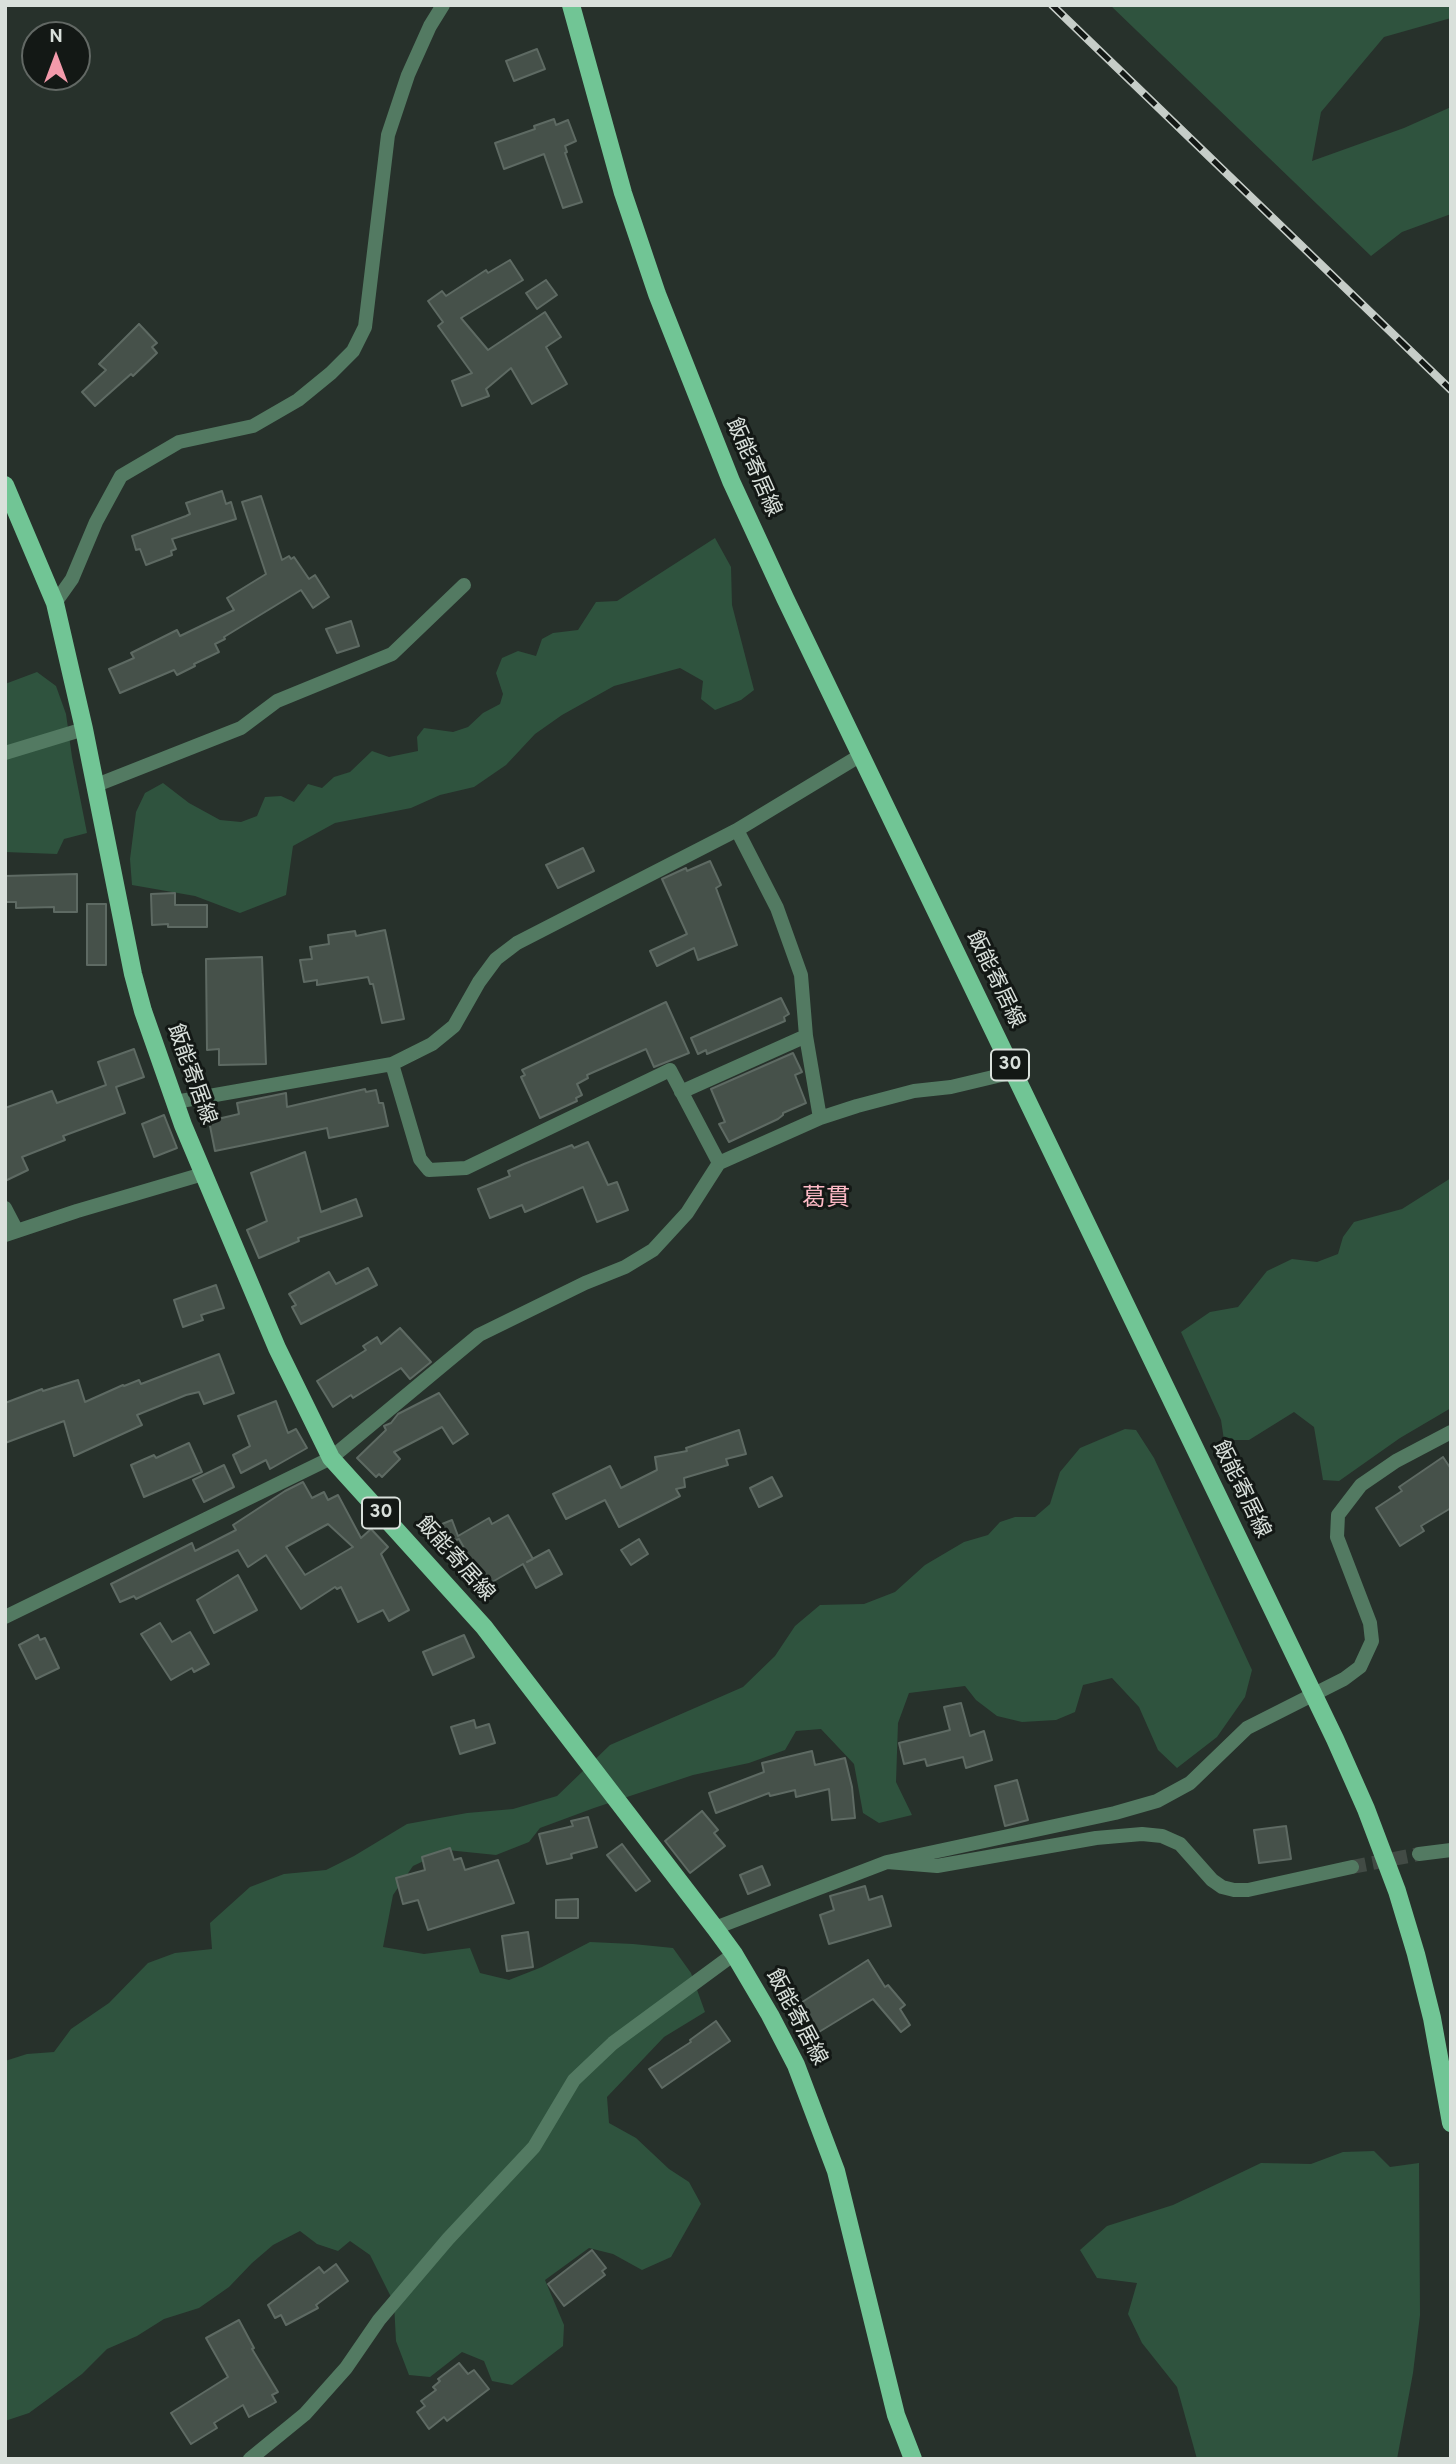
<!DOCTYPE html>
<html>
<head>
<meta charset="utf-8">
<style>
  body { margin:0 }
  #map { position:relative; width:1456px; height:2464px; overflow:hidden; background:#27312b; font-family:Overpass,sans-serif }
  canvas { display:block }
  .frame { position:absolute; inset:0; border:7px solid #d9e0db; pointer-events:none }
  .north { position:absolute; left:21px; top:21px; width:70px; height:70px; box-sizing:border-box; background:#131815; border:2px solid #626864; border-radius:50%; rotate:0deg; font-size:19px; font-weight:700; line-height:28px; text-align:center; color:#d9e0db }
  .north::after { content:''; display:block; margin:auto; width:24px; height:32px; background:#f39aab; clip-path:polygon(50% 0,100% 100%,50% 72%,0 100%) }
</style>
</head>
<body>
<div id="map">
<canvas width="1456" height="2464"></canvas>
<div class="frame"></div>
<div class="north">N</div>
</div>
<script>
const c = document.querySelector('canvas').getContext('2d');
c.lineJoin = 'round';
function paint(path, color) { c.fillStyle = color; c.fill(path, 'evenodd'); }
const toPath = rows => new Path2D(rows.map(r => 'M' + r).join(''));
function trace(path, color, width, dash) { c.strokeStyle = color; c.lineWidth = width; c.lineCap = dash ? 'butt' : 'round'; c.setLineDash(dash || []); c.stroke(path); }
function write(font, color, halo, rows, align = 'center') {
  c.font = font + ' Overpass,"Noto Sans JP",sans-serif'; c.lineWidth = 6; c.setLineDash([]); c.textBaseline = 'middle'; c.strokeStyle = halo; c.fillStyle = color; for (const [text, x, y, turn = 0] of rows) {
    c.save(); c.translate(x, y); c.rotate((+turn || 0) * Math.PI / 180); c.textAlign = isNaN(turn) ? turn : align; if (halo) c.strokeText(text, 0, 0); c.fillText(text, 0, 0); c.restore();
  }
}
paint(toPath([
  [1110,5,1451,5,1451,18,1384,37,1321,112,1312,161,1404,128,1451,107,1451,214,1402,232,1371,256],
  [715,538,731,567,732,605,754,690,741,700,715,710,701,699,703,681,680,668,614,686,562,715,535,734,506,765,474,787,440,795,411,808,335,823,293,846,286,895,240,913,195,896,132,885,130,859,136,812,145,793,163,783,189,803,220,820,241,822,257,816,265,797,281,796,294,802,308,784,322,788,334,777,350,772,372,751,389,757,418,751,417,737,424,728,453,732,468,727,483,713,500,704,503,694,496,673,502,658,518,651,536,656,542,639,553,633,578,630,596,602,617,601],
  [37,672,56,686,66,714,72,757,87,833,64,839,57,854,5,852,5,684],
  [1451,1178,1451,1408,1400,1438,1339,1481,1323,1480,1314,1427,1294,1412,1249,1440,1224,1440,1221,1420,1181,1332,1210,1312,1238,1307,1267,1271,1292,1259,1317,1262,1338,1254,1343,1237,1354,1222,1402,1209],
  [1125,1429,1136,1430,1154,1458,1252,1670,1245,1697,1217,1737,1177,1768,1158,1750,1139,1707,1112,1678,1083,1685,1075,1712,1056,1720,1022,1722,997,1716,976,1700,965,1686,909,1693,898,1723,896,1782,912,1815,879,1823,863,1813,854,1764,821,1729,796,1731,785,1750,749,1763,693,1775,594,1808,540,1828,529,1842,496,1855,447,1850,413,1866,393,1895,383,1947,424,1954,470,1948,480,1973,509,1980,542,1967,590,1942,633,1944,673,1948,691,1973,705,2012,664,2037,607,2097,609,2123,636,2138,669,2169,689,2182,701,2204,671,2257,642,2270,613,2254,589,2248,545,2280,564,2325,563,2346,512,2385,492,2381,484,2361,462,2352,430,2377,409,2375,396,2341,394,2303,370,2255,350,2241,338,2251,317,2244,300,2231,273,2245,252,2263,229,2287,199,2308,164,2319,137,2336,107,2349,82,2374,29,2413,5,2421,5,2061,27,2054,54,2052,71,2029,109,2003,148,1963,175,1953,212,1949,210,1923,250,1887,284,1874,326,1870,354,1856,407,1824,467,1813,513,1809,557,1796,610,1745,743,1687,775,1656,795,1626,820,1605,864,1604,895,1592,925,1565,964,1542,988,1535,1000,1522,1015,1517,1035,1517,1050,1504,1060,1472,1080,1448],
  [1374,2151,1390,2167,1419,2163,1420,2315,1413,2373,1397,2459,1197,2459,1177,2387,1142,2343,1128,2314,1137,2283,1097,2278,1080,2250,1107,2226,1173,2205,1261,2163,1311,2164,1343,2152]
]), '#2f533e');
const building = toPath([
  [537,49,545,69,514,81,506,61,537,49],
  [554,119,556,125,568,120,576,141,565,146,567,152,565,153,582,202,563,208,544,154,504,169,495,143,535,129,534,126,554,119],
  [510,260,523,280,461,318,488,350,545,312,561,337,546,347,567,384,532,404,511,368,486,389,489,396,462,406,452,381,472,373,438,326,443,322,428,301,442,291,446,296,486,270,488,273,510,260],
  [546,280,557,295,537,309,526,293,546,280],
  [139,324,157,343,152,347,157,353,133,376,131,374,95,406,82,392,106,370,99,364,139,324],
  [222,491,226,504,231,502,236,519,172,539,176,549,171,551,172,555,146,565,140,549,136,550,132,536,186,516,190,514,186,503,222,491],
  [261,496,282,560,289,556,291,559,294,557,309,579,315,575,329,597,313,608,301,590,224,637,225,639,215,644,219,652,194,664,195,666,177,675,174,670,120,693,109,669,134,658,131,653,177,630,180,636,234,610,227,598,266,574,242,502,261,496],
  [351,621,359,646,337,653,326,629,351,621],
  [583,848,594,871,558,888,546,865,583,848],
  [710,861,721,885,716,888,737,945,698,960,694,948,657,966,650,951,687,934,662,879,686,868,687,871,710,861],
  [77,874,77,912,54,912,54,907,16,908,16,902,5,902,5,876,77,874],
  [175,893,175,905,207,905,207,927,168,927,168,924,152,925,151,894,175,893],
  [87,904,106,904,106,965,87,965,87,904],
  [385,930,404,1019,382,1023,373,984,370,984,368,977,317,985,317,980,304,982,300,960,312,959,310,947,329,944,328,935,355,931,356,936,385,930],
  [262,957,266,1064,219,1065,219,1049,207,1050,206,959,262,957],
  [781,998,789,1014,784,1017,785,1021,707,1054,706,1050,698,1054,691,1038,781,998],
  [666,1002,689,1053,654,1067,646,1049,587,1075,588,1078,577,1084,582,1095,576,1098,577,1101,540,1118,521,1077,525,1075,522,1070,666,1002],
  [134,1049,144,1077,116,1087,125,1113,63,1136,65,1140,22,1157,28,1170,5,1181,5,1108,52,1091,57,1103,106,1085,98,1062,134,1049],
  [793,1053,802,1072,795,1075,806,1103,783,1113,783,1115,778,1119,729,1142,719,1124,725,1122,711,1089,793,1053],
  [365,1089,366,1092,376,1090,379,1103,383,1103,388,1126,329,1138,327,1128,215,1151,209,1121,239,1114,237,1103,286,1093,287,1107,365,1089],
  [164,1115,177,1148,154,1157,142,1124,164,1115],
  [588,1142,608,1185,617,1182,628,1210,597,1222,583,1187,525,1212,522,1205,490,1218,478,1189,510,1176,508,1171,524,1164,572,1145,574,1148,588,1142],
  [305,1152,321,1212,356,1199,362,1216,298,1238,299,1241,259,1258,247,1230,267,1221,251,1173,305,1152],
  [368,1268,377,1285,301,1324,292,1307,296,1305,289,1294,329,1272,336,1284,368,1268],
  [216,1285,224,1308,201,1315,203,1320,183,1327,174,1300,216,1285],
  [400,1328,431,1362,410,1379,401,1368,353,1398,351,1395,333,1407,317,1381,366,1350,363,1346,377,1337,381,1344,400,1328],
  [219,1354,234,1393,204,1404,199,1392,186,1395,137,1415,142,1425,74,1456,64,1421,5,1443,5,1403,42,1389,43,1391,78,1380,85,1402,123,1385,124,1386,139,1380,141,1384,219,1354],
  [439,1393,468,1434,453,1444,442,1427,394,1452,400,1459,382,1477,379,1474,376,1477,357,1458,386,1430,384,1426,391,1423,398,1414,439,1393],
  [276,1401,288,1433,296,1429,307,1448,270,1469,266,1460,241,1473,233,1455,250,1446,238,1416,276,1401],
  [739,1430,746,1454,726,1459,728,1465,684,1478,685,1487,676,1489,680,1496,619,1527,605,1500,566,1519,553,1494,610,1466,621,1488,657,1470,655,1457,687,1451,686,1448,739,1430],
  [189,1443,202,1472,144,1497,131,1465,154,1455,156,1458,189,1443],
  [1443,1457,1451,1469,1451,1508,1421,1526,1424,1531,1400,1546,1376,1508,1402,1491,1399,1487,1443,1457],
  [224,1465,234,1487,204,1502,193,1480,224,1465],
  [772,1477,782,1496,759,1507,750,1488,772,1477],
  [303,1482,312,1498,324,1492,328,1500,338,1495,361,1538,371,1529,388,1547,381,1554,409,1610,389,1621,383,1610,358,1622,341,1587,337,1589,335,1587,301,1609,266,1555,248,1567,238,1550,136,1599,134,1596,120,1602,111,1584,192,1543,195,1551,236,1530,233,1525,285,1491,303,1482],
  [328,1524,353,1547,305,1575,286,1547,328,1524],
  [508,1515,533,1559,527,1562,549,1550,562,1574,536,1588,523,1564,482,1588,472,1571,476,1569,459,1539,435,1548,427,1530,452,1520,458,1536,489,1518,492,1524,508,1515],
  [639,1539,648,1554,631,1565,621,1550,639,1539],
  [238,1575,257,1610,214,1633,197,1600,238,1575],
  [160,1623,172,1642,190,1632,209,1664,194,1672,192,1668,171,1680,141,1634,160,1623],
  [38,1635,40,1640,45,1638,59,1668,36,1679,19,1645,38,1635],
  [464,1635,474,1657,433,1675,423,1652,464,1635],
  [961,1703,970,1736,984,1731,992,1760,966,1768,963,1757,927,1766,925,1759,904,1764,899,1743,950,1730,944,1707,961,1703],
  [474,1720,476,1728,489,1724,495,1743,460,1754,451,1727,474,1720],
  [812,1751,815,1765,845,1758,852,1787,855,1818,832,1820,829,1789,796,1797,795,1790,770,1796,769,1793,716,1813,709,1793,764,1772,762,1763,812,1751],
  [1017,1780,1028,1820,1005,1826,995,1786,1017,1780],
  [702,1811,718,1830,714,1833,725,1846,690,1873,665,1841,702,1811],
  [588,1817,597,1847,571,1854,572,1858,547,1864,539,1834,573,1826,571,1821,588,1817],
  [1286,1826,1291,1859,1259,1863,1254,1830,1286,1826],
  [622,1844,650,1881,636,1891,607,1855,622,1844],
  [450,1848,454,1860,461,1858,465,1870,498,1860,514,1903,428,1930,418,1900,403,1904,396,1878,425,1870,422,1857,450,1848],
  [762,1866,770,1885,748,1894,740,1875,762,1866],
  [865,1886,869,1900,882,1896,891,1926,829,1944,820,1915,834,1910,830,1896,865,1886],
  [578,1899,578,1918,556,1918,556,1900,578,1899],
  [528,1932,533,1967,507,1971,502,1936,528,1932],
  [868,1960,885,1987,888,1985,905,2005,900,2009,910,2025,901,2032,873,1999,814,2035,796,2006,868,1960],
  [716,2021,730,2041,662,2088,649,2069,691,2042,690,2040,716,2021],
  [592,2250,606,2268,602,2271,605,2275,564,2306,548,2284,592,2250],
  [336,2264,348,2281,316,2305,318,2308,286,2325,281,2315,275,2318,268,2305,319,2267,324,2273,336,2264],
  [239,2320,254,2348,252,2349,278,2392,272,2395,276,2402,249,2417,243,2405,214,2423,217,2428,191,2444,171,2413,228,2377,206,2338,239,2320],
  [459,2363,468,2374,474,2370,489,2389,447,2421,444,2417,429,2429,417,2412,425,2406,421,2401,436,2390,433,2387,440,2381,438,2379,459,2363]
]);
paint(building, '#46514a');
trace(building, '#5e6a63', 2);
trace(toPath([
  [1352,1867,1419,1854]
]), '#424b45', 14, [14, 7]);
trace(toPath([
  [55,603,72,579,96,522,121,476,179,442,253,426,298,400,331,373,353,351,365,327,388,135,408,75,430,26,443,5],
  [5,753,84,729],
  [94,786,241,728,277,701,392,654,464,585],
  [737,830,777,908,801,975,806,1036,820,1118],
  [392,1064,420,1159,429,1170,466,1168,670,1070,719,1163],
  [681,1092,806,1036],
  [175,1102,392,1064,432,1044,454,1026,479,982,496,959,517,943,737,830,861,755],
  [5,1208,17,1231],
  [5,1235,77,1211,203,1174],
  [5,1617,331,1458,479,1335,585,1283,625,1267,653,1250,687,1213,719,1163,820,1118,857,1106,914,1091,951,1087,1014,1072],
  [1419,1854,1451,1850],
  [887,1862,1115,1813,1157,1801,1190,1783,1247,1728,1344,1679,1360,1667,1372,1641,1370,1623,1337,1537,1338,1515,1361,1485,1396,1461,1451,1432],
  [715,1928,887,1862,937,1866,1096,1838,1142,1834,1162,1836,1180,1844,1212,1880,1222,1887,1234,1890,1248,1890,1352,1867],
  [250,2459,305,2414,346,2368,379,2320,448,2239,534,2147,574,2080,613,2043,734,1954]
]), '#537a62', 14);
trace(toPath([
  [571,5,623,193,657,294,731,481,785,598,1335,1739,1366,1809,1397,1891,1416,1954,1432,2018,1451,2123],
  [5,485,55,603,84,729,133,974,143,1011,183,1125,277,1348,331,1458,484,1627,715,1928,734,1954,770,2015,796,2065,836,2171,896,2415,913,2459]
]), '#71c595', 18);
const rail = toPath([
  [1052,5,1451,390]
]);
trace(rail, '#c6cdc8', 8);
trace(rail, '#131815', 5, [16]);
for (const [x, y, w] of [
  [1010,1065,38],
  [381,1513,38]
]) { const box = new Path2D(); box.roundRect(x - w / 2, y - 15.5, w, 31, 5); c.fillStyle = '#131815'; c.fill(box); trace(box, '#d9e0db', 2); }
write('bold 19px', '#d9e0db', null, [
  ["30",1010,1065],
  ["30",381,1513]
]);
write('21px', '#d9e0db', '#131815', [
  ["飯能寄居線",752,468,66],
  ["飯能寄居線",994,980,64],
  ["飯能寄居線",190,1075,70],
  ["飯能寄居線",1240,1490,64],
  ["飯能寄居線",454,1560,48],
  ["飯能寄居線",795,2018,62]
]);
write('24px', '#fdb9c5', '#131815', [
  ["葛貫",826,1200]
]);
</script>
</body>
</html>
